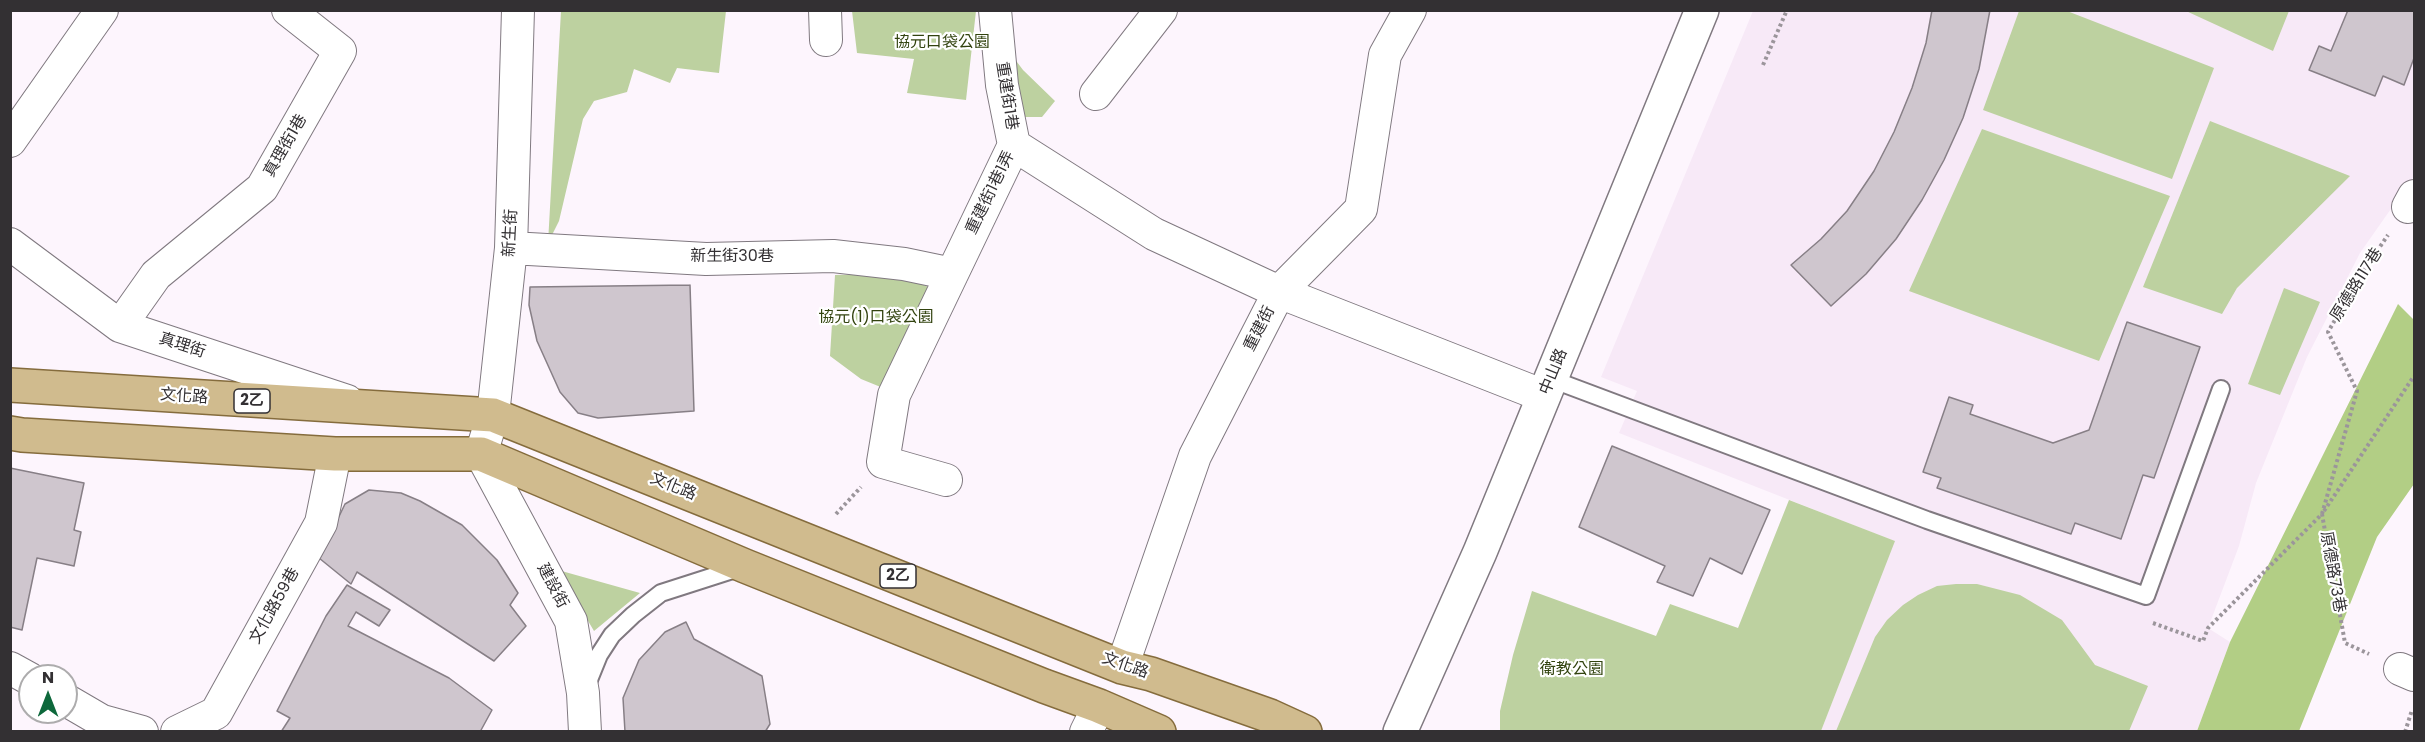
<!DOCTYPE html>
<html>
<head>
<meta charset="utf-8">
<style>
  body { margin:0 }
  #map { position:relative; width:2425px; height:742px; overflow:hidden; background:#fdf5fd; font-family:Poppins,sans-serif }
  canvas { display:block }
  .frame { position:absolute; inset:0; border:12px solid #333033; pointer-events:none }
  .north { position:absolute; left:18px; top:664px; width:60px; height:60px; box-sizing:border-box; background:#fff; border:2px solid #adacad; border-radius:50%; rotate:0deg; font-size:16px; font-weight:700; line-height:24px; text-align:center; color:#333033 }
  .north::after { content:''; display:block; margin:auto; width:21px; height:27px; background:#0d683b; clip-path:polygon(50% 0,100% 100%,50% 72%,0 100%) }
</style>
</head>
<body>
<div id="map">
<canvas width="2425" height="742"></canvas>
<div class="frame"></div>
<div class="north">N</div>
</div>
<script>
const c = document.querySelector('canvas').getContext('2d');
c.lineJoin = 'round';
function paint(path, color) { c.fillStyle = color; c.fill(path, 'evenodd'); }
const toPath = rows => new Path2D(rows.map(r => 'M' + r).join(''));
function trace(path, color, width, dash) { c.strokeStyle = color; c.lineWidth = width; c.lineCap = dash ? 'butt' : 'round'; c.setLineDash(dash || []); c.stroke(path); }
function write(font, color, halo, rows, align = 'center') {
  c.font = font + ' Poppins,"Noto Sans TC",sans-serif'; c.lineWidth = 4.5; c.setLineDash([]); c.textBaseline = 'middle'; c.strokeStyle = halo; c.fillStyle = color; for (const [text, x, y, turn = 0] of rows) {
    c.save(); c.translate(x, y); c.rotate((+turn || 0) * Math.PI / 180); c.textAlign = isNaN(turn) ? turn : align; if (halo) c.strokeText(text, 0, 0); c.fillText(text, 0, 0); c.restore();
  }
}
paint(toPath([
  [1753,11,2414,11,2414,176,2360,253,2307,357,2256,483,2239,546,2208,628,2230,642,2197,731,1821,731,1894,541,1619,433,1637,391,1601,377]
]), '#f7e9f7');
paint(toPath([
  [561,11,726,11,719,73,677,68,670,83,634,69,627,92,594,101,583,119,559,221,548,243],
  [852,11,976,11,966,100,907,93,914,59,857,53],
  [2019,11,2067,11,2214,68,2172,179,1983,110],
  [2186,11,2289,11,2273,51],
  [1008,50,1023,70,1055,101,1042,117,1018,117],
  [2210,121,2350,176,2237,288,2222,314,2143,287],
  [1982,129,2170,196,2099,361,1909,291],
  [869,274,913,280,937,291,888,390,861,379,830,356,835,275],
  [2284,288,2320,302,2280,395,2248,384],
  [1789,500,1895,541,1821,731,1500,731,1500,711,1513,655,1532,591,1656,636,1670,604,1738,628],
  [558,570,640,593,594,631],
  [1956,584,1977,584,2020,595,2062,620,2095,665,2148,686,2129,731,1836,731,1875,637,1887,620,1903,605,1918,595,1937,586]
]), '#bdd1a0');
paint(toPath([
  [2398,304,2414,320,2414,484,2377,537,2299,731,2197,731,2230,642]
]), '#b2ce85');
const building = toPath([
  [1932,10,1990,10,1979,69,1963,118,1944,160,1922,200,1896,239,1866,274,1831,306,1791,265,1821,239,1847,211,1874,171,1894,132,1912,88,1926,43,1932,10],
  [2348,10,2414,10,2414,58,2404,85,2383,76,2375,96,2309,70,2319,46,2331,51,2348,10],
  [690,285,694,411,598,418,578,413,560,392,537,341,529,305,530,287,690,285],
  [2127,322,2200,347,2154,478,2143,475,2121,539,2075,523,2071,534,1937,488,1941,478,1923,472,1949,397,1973,405,1970,414,2053,443,2089,430,2127,322],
  [1612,446,1770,510,1742,574,1710,558,1693,596,1657,582,1665,566,1579,527,1612,446],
  [10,468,84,483,74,530,81,532,74,566,37,558,22,630,10,627,10,468],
  [369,490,401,493,420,501,462,525,497,560,518,593,510,605,526,626,494,661,357,572,351,584,319,558,345,504,369,490],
  [347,585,390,610,379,626,356,612,348,626,449,678,492,710,480,732,281,732,290,718,277,711,326,616,347,585],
  [686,622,694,639,762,676,770,724,765,732,625,732,623,698,639,660,665,632,686,622]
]);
paint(building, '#cfc6ce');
trace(building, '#877f86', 1.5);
const lane = toPath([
  [1551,379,1927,520,2146,596,2221,389],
  [586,687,599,655,612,635,633,615,661,593,742,567]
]);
const street = toPath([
  [518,10,511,248,493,415,481,454,571,621,583,693,585,732],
  [825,10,826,40],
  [995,10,1002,85,1014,145],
  [1096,94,1161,10],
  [10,141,102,10],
  [2408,207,2414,196],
  [10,244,120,326,347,401],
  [511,248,706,259,833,256,904,264,952,274],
  [120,326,156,275,262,188,340,51,288,10],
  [946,480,883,462,894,395,1014,145,1154,234,1279,292,1544,396],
  [1122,667,1195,456,1279,292,1361,209,1385,55,1410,10],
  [10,668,30,679],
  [2400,669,2414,675],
  [66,700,102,721,142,732],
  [177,732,216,713,321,523,335,454],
  [1086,732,1099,706]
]);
const secondary = toPath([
  [1400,732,1480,552,1702,10]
]);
const primary = toPath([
  [10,385,493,415,1122,667,1151,674,1270,716,1305,732],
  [10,433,22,435,335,454,481,454,745,566,1044,686,1099,706,1159,732]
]);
trace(lane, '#807980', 20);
trace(street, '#807980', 34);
trace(secondary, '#807980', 36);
trace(primary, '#856c3d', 36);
trace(toPath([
  [1763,65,1787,10],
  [2324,511,2414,376],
  [836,514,861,487],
  [2322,514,2357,391,2328,332,2364,270,2388,235],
  [2153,623,2203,641,2208,628,2322,514,2345,643,2369,654],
  [2405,732,2412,710]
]), '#9b959b', 4, [3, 3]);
trace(lane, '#fff', 16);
trace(street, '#fff', 32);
trace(secondary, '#fff', 33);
trace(primary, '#d0bb8e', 33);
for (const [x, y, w] of [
  [252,401,36],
  [898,576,36]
]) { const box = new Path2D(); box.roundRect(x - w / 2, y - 12, w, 24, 4.5); c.fillStyle = '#fff'; c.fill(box); trace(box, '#333033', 1.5); }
write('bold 15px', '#333033', null, [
  ["2乙",252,401],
  ["2乙",898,576]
]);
write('16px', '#32430f', '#fff', [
  ["協元口袋公園",942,43],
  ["協元(1)口袋公園",876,318],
  ["衛教公園",1572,670]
]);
write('16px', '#333033', '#fff', [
  ["重建街1巷",1006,96,81],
  ["真理街1巷",286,146,-60],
  ["重建街1巷1弄",991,193,-64],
  ["新生街",511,233,-87],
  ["新生街30巷",732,257],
  ["原德路117巷",2357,285,-58],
  ["重建街",1260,329,-63],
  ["真理街",182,346,18],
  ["中山路",1554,372,-68],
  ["文化路",184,397,4],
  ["文化路",673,487,22],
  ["原德路73巷",2332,572,80],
  ["建設街",552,586,62],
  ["文化路59巷",275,606,-61],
  ["文化路",1125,666,19]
]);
</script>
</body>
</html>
